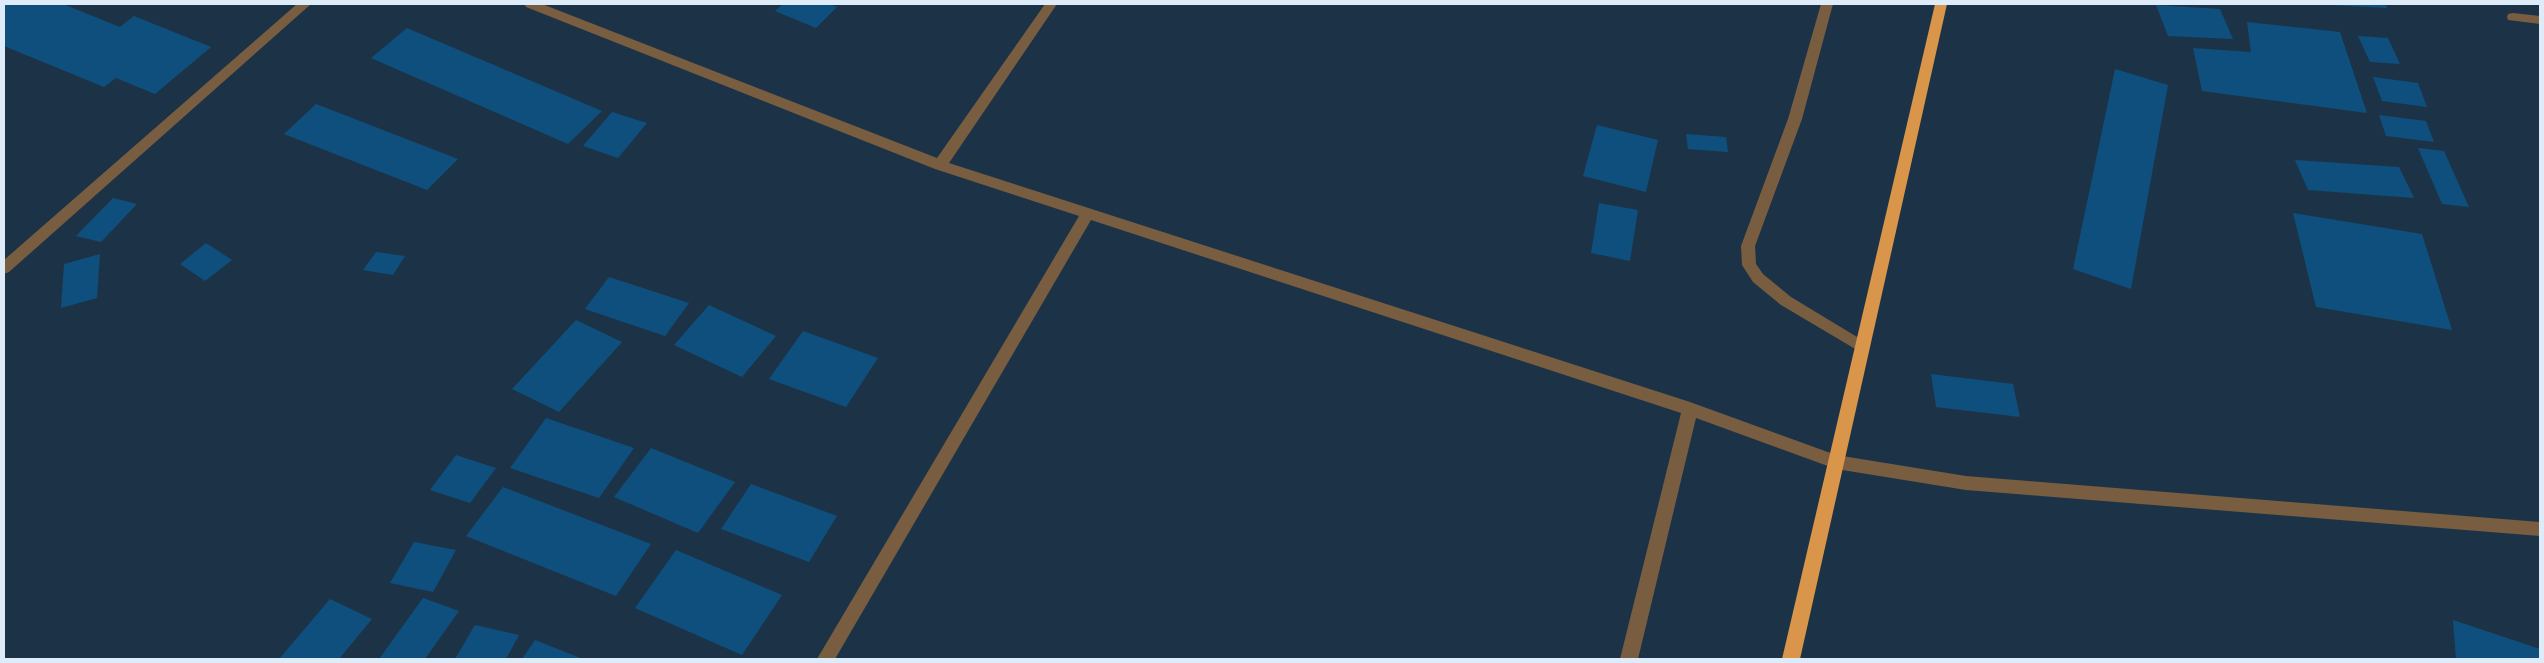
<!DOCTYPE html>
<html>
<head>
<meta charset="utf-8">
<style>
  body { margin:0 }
  #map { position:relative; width:2544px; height:663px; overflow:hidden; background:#1c3347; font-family:"Roboto Condensed",sans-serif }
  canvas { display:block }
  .frame { position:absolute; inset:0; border:5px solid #deecf9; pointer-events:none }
</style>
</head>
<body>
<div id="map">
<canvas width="2544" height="663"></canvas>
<div class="frame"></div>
</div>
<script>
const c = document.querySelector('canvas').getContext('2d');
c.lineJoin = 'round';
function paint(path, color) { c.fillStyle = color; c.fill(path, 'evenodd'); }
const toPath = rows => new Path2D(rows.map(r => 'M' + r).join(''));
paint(toPath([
  [4,4,63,4,120,27,134,16,211,47,155,94,116,78,104,87,4,46],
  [783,4,829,4,837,7,816,28,775,11],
  [2329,4,2385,4,2387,8,2329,5],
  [2156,5,2220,9,2233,39,2168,36],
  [2247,22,2340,32,2367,113,2202,91,2193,48,2251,52],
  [407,28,602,111,568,144,371,58],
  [2358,36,2388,38,2400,64,2370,62],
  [2115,69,2168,85,2131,289,2073,269],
  [2373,77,2418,83,2427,107,2382,101],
  [316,104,458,159,427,190,284,134],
  [612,112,647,123,618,158,583,146],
  [2379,115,2426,121,2434,142,2386,136],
  [1597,125,1658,140,1646,192,1583,176],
  [1686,134,1726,137,1728,152,1688,149],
  [2418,148,2444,151,2469,207,2442,204],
  [2295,160,2399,167,2414,198,2308,190],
  [113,198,137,204,101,242,76,236],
  [1599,203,1638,210,1630,261,1591,253],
  [2293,213,2422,234,2452,330,2316,307],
  [206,243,232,260,205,281,180,264],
  [376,252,405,256,393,275,363,270],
  [100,254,97,298,61,308,64,264],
  [609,277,689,303,665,336,585,309],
  [709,305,776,336,742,377,674,345],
  [576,320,622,342,559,412,512,389],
  [803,331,878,358,846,407,769,379],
  [1931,374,2013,384,2020,417,1936,407],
  [546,418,634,448,599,498,510,468],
  [651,448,735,482,698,533,614,497],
  [456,455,496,468,470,503,430,490],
  [751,484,837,516,809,562,721,529],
  [503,487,651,544,616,596,466,536],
  [414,542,456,550,433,592,390,583],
  [676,550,782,595,742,655,635,608],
  [423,598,459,611,425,659,379,659],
  [330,599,372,619,339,659,279,659],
  [2453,620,2540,649,2540,659,2456,659],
  [475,625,519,635,506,659,455,659],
  [535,640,583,659,522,659]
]), '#0f4f7d');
paint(toPath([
  [297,4,311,4,9,272,4,274,4,260,297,4],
  [524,4,542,4,937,158,1045,4,1057,4,949,163,1690,402,1836,455,1966,476,2540,522,2540,536,1966,490,1836,469,1696,418,1638,659,1620,659,1681,413,1091,220,835,659,817,659,1079,216,935,169,526,7,524,4],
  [1821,4,1833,4,1802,119,1755,246,1756,264,1763,274,1791,297,1867,343,1870,347,1867,351,1862,353,1781,305,1753,282,1742,265,1741,246,1788,119,1821,4],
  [2513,13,2540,16,2540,24,2508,20,2507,17,2508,14,2513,13]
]), '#785d40');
paint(toPath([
  [1935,4,1947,4,1800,659,1782,659,1935,4]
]), '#d9964a');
</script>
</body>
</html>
